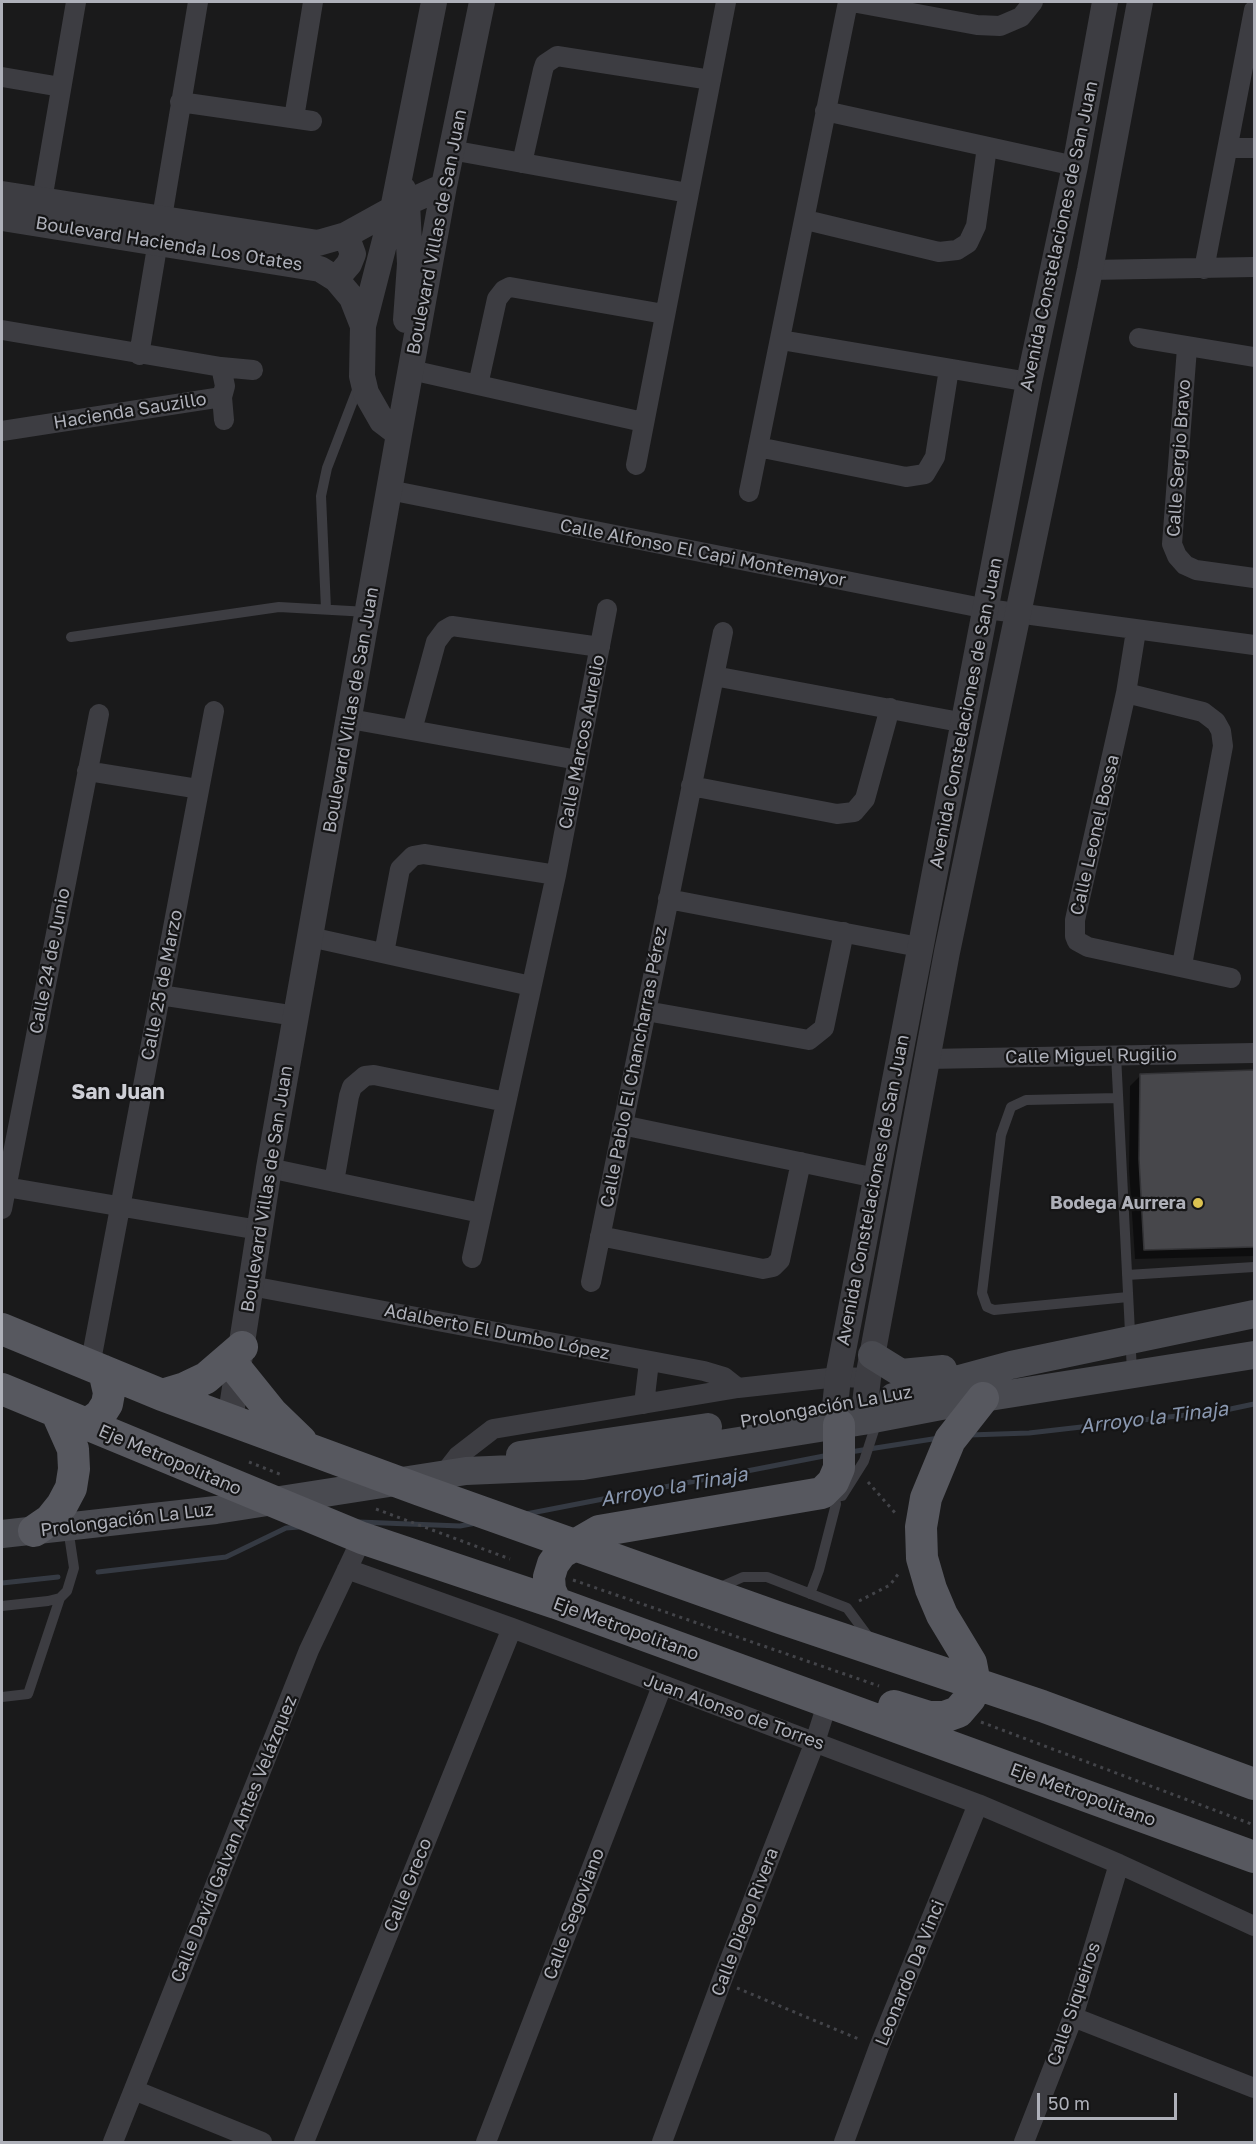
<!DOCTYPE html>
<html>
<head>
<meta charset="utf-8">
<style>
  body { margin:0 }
  #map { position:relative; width:1256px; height:2144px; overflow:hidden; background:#1a1a1b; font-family:"Golos Text",sans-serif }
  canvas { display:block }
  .frame { position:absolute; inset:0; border:3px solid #aeb0b9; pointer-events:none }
  .scale { position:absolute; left:1037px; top:2093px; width:140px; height:27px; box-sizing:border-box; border:3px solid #aeb0b9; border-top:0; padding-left:8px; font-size:18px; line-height:21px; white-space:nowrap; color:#aeb0b9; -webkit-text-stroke:4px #151516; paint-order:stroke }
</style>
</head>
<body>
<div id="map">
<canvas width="1256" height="2144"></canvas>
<div class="frame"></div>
<div class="scale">50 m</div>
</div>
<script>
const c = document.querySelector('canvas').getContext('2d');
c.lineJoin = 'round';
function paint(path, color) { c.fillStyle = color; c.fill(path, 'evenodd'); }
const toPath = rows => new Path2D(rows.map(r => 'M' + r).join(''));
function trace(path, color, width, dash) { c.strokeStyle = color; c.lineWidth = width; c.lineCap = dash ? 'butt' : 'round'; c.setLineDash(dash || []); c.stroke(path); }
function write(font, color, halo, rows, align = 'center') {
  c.font = font + ' "Golos Text",sans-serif'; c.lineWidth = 4.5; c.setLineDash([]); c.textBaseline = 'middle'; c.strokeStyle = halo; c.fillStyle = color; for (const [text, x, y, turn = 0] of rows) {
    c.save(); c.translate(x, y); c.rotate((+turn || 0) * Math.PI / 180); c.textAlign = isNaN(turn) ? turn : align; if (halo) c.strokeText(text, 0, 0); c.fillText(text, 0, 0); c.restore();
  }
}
paint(toPath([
  [1254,1072,1254,1256,1135,1259,1129,1169,1130,1086,1140,1076]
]), '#0007');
trace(toPath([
  [969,1435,1029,1433,1221,1411,1254,1404],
  [850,1452,939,1438],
  [526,1514,829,1455],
  [359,1522,460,1526,476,1523],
  [98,1572,226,1557,286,1528,299,1527],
  [2,1583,58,1577]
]), '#353a43', 5);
const building = toPath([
  [1254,1070,1254,1247,1144,1250,1139,1159,1140,1074,1254,1070]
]);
paint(building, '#47474b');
trace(building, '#343437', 1.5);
trace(toPath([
  [249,1462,282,1475],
  [868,1482,897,1515],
  [376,1509,510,1559],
  [573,1580,879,1686],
  [859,1601,890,1585,899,1573],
  [981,1722,1254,1825],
  [737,1988,861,2040]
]), '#434449', 3, [3, 4.5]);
trace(toPath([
  [326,609,321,496,327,468,359,385],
  [71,637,279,607,368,612],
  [1116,1055,1132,1372],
  [1118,1098,1026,1100,1011,1107,1001,1135,982,1293,987,1307,994,1310,1128,1297],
  [1127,1275,1254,1267],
  [842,1496,864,1461,877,1421],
  [718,1588,743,1577,767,1577,847,1608,870,1639],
  [810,1594,819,1570,836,1504,834,1489],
  [2,1606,48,1601,60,1598,67,1591,74,1568,68,1528],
  [2,1697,28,1694,60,1598]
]), '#3d3d42', 10);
trace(toPath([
  [852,2,977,25,1000,26,1021,17,1033,2],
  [2,77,61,87],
  [180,102,312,121],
  [825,111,1075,166],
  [294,118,313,2],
  [1229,148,1254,148],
  [451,150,688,193],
  [522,163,543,70,545,64,557,56,711,80],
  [42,200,76,2],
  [806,220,939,252,957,250,968,243,976,226,987,147],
  [1204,269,1254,10],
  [1090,270,1254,267],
  [2,330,221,367,225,386,222,397,2,431],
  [1139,338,1254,357],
  [781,340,1029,382],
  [1187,348,1172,544,1177,556,1185,565,1196,570,1254,578],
  [139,355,198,2],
  [221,367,253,370],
  [411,370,643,422],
  [478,385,497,299,504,290,510,287,664,314],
  [222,397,224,420],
  [758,447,906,477,925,474,935,457,949,369],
  [636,465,726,2],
  [389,490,987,609,1254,645],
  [749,492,848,2],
  [1136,631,1126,693,1075,920,1075,936,1077,941,1088,947,1231,978],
  [714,676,965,723],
  [1126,693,1203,712,1216,722,1221,731,1223,746,1182,965],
  [350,719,578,760],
  [412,730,436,642,445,630,452,626,600,647],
  [87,771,199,789],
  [691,786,837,814,854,812,865,799,890,708],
  [668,899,919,947],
  [310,937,531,986],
  [384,953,400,869,413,856,424,854,556,875],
  [160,995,296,1016],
  [646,1011,809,1040,824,1028,844,932],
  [927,1059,1254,1053],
  [622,1125,876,1178],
  [269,1168,481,1213],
  [334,1182,349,1096,352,1087,365,1076,374,1075,506,1102],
  [6,1187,259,1230],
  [2,1209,99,714],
  [600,1236,763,1269,773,1267,780,1260,801,1162],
  [472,1258,556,875,607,609],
  [591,1282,723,632],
  [251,1286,704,1371,724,1377,738,1388],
  [90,1366,214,711],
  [644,1404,649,1362],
  [444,1474,458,1456,493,1429,738,1388,838,1377,868,1378],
  [347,1569,512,1628,978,1804,1119,1864,1254,1926],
  [1073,2017,1254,2088],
  [134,2090,262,2142],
  [113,2142,309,1650,362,1538],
  [304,2142,512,1628],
  [486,2142,662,1686],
  [662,2142,722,1980,815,1742,828,1701],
  [844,2142,879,2047,978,1804],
  [1024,2142,1073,2017,1119,1864]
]), '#3d3d42', 20);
trace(toPath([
  [403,189,407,203,410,264,406,320],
  [2,194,318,243,346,235,393,209,444,186],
  [2,218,320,269,336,279,352,298,363,326,362,376,366,393,382,421,399,434],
  [336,279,349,264,353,254,346,235],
  [363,326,393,209,434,2],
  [230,1420,269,1168,399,434,444,186,482,2],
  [863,1421,868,1378,947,952,1090,270,1140,2],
  [839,1425,835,1407,838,1377,1029,382,1075,166,1105,2]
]), '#3d3d42', 26);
trace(toPath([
  [872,1355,901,1373,943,1369],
  [893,1397,1011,1365,1254,1314],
  [520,1455,708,1427],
  [2,1534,216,1510,466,1471,583,1466,863,1421,983,1398,1254,1355]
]), '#494a50', 28);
trace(toPath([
  [2,1329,162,1395,420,1490,780,1618,1042,1706,1254,1784],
  [239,1372,272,1413,301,1441],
  [2,1389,362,1538,556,1603,1254,1857],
  [162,1395,185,1388,206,1378,242,1347],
  [86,1425,100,1415,107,1404,109,1393,104,1371],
  [34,1531,50,1520,62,1505,71,1488,74,1469,73,1449,57,1413],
  [556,1603,550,1590,549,1577,553,1564,561,1553,599,1531,822,1493,833,1482,839,1468,839,1425],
  [894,1706,929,1717,944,1717,958,1712,970,1698,975,1684,971,1663,942,1615,931,1589,922,1558,921,1527,926,1498,950,1440,983,1398]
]), '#57585f', 32);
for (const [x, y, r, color] of [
  [1198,1203,6,"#dcc251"]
]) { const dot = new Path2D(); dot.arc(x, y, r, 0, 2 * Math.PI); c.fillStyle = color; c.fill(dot); trace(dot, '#151516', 2); }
write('18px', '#aeb0b9', '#151516', [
  ["Boulevard Villas de San Juan",437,232,-79],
  ["Avenida Constelaciones de San Juan",1059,236,-78],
  ["Boulevard Hacienda Los Otates",169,244,9],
  ["Hacienda Sauzillo",130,411,-9],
  ["Calle Sergio Bravo",1179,458,-86],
  ["Calle Alfonso El Capi Montemayor",703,553,11],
  ["Boulevard Villas de San Juan",351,710,-80],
  ["Avenida Constelaciones de San Juan",966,713,-79],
  ["Calle Marcos Aurelio",582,742,-79],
  ["Calle Leonel Bossa",1095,835,-77],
  ["Calle 24 de Junio",50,961,-79],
  ["Calle 25 de Marzo",162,985,-79],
  ["Calle Miguel Rugilio",1091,1056,-1],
  ["Calle Pablo El Chancharras Pérez",634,1067,-79],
  ["Boulevard Villas de San Juan",267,1189,-81],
  ["Avenida Constelaciones de San Juan",873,1190,-79],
  ["Adalberto El Dumbo López",497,1332,11],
  ["Prolongación La Luz",826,1407,-10],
  ["Eje Metropolitano",170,1460,23],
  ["Prolongación La Luz",127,1520,-7],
  ["Eje Metropolitano",626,1629,20],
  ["Juan Alonso de Torres",734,1712,20],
  ["Eje Metropolitano",1083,1795,20],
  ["Calle David Galvan Antes Velázquez",234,1839,-68],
  ["Calle Greco",408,1885,-68],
  ["Calle Segoviano",574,1914,-69],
  ["Calle Diego Rivera",745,1922,-69],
  ["Leonardo Da Vinci",910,1973,-68],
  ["Calle Siqueiros",1074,2004,-71]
]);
write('bold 18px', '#aeb0b9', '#151516', [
  ["Bodega Aurrera",1186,1203]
], 'right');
write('italic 20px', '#8a98b0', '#151516', [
  ["Arroyo la Tinaja",1154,1418,-7],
  ["Arroyo la Tinaja",674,1487,-10]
]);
write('bold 21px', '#cecfd6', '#151516', [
  ["San Juan",118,1092]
]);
</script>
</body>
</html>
